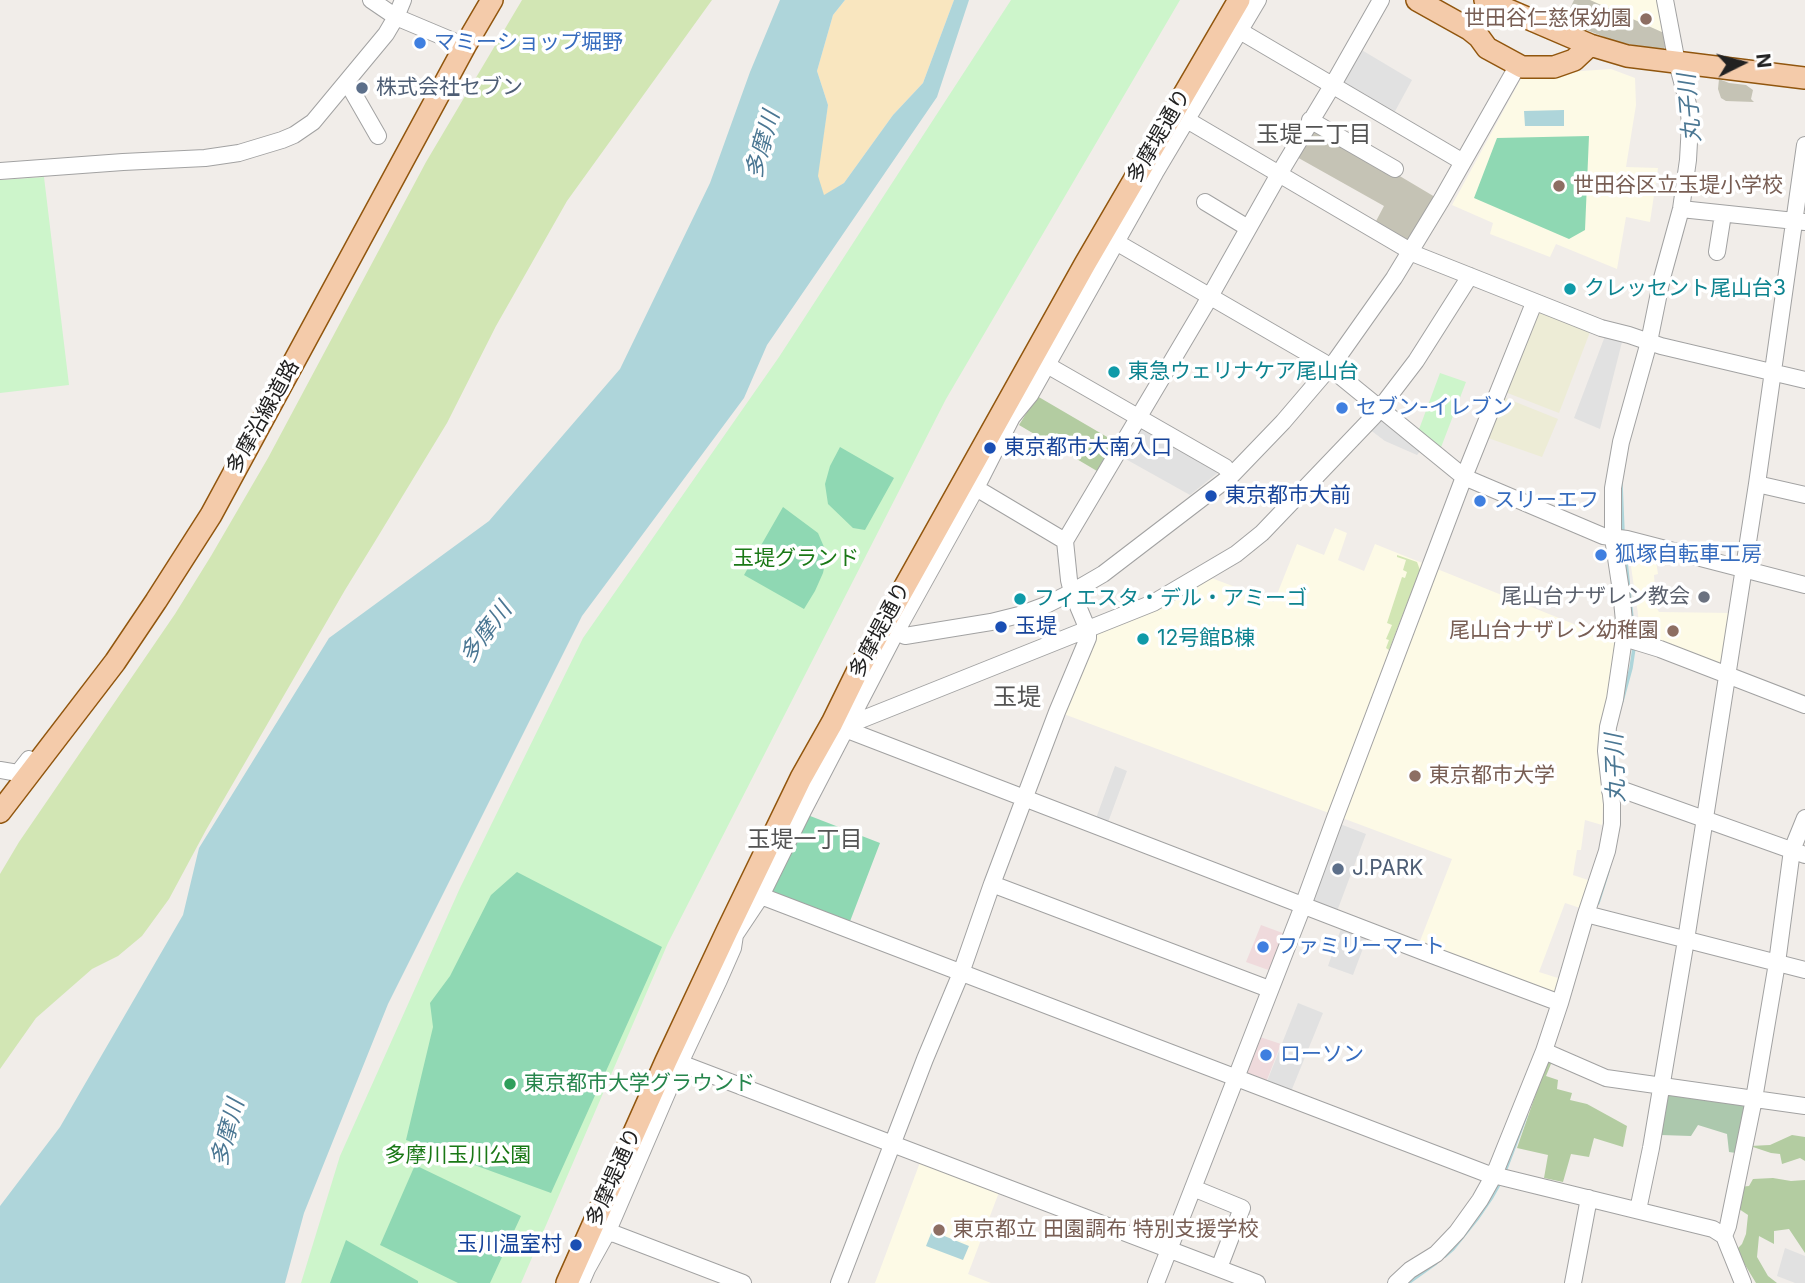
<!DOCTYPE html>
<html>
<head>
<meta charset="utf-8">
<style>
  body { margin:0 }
  #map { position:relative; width:1805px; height:1283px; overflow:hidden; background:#f1ede9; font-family:Inter,sans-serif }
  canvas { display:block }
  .north { position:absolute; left:1707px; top:28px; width:70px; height:70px; -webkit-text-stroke:5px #fff; paint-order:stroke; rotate:84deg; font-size:19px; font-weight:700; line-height:28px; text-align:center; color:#212121 }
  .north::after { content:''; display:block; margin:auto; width:24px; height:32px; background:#212121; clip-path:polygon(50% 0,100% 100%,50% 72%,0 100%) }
</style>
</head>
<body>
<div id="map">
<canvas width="1805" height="1283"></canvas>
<div class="north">N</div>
</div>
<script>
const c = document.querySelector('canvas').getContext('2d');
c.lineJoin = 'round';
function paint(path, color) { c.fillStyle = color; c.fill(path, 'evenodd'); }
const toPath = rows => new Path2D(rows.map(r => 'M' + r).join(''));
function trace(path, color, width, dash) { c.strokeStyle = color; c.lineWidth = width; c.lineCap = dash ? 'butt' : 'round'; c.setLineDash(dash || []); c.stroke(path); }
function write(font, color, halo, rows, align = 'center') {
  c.font = font + ' Inter,"Noto Sans JP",sans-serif'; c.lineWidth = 7; c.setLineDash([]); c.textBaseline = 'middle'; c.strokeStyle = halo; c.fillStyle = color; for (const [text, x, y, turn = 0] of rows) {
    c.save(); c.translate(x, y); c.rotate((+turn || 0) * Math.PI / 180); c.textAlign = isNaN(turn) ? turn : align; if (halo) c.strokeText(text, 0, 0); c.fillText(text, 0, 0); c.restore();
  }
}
paint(toPath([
  [1261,925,1288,935,1274,972,1246,962],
  [1260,1037,1281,1044,1265,1085,1244,1077]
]), '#efdadc');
paint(toPath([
  [1590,0,1658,0,1664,33,1590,1],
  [1611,69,1635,78,1636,105,1626,167,1658,168,1650,222,1626,217,1617,269,1556,244,1550,257,1490,234,1493,223,1452,205,1523,75],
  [1335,528,1347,533,1338,560,1364,571,1375,544,1621,643,1606,701,1597,747,1603,804,1602,825,1585,820,1581,850,1577,850,1573,875,1591,881,1583,909,1565,903,1539,972,1561,979,1556,996,1418,946,1452,859,1061,713,1096,631,1112,628,1157,608,1209,577,1274,602,1297,544,1324,555],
  [1628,546,1655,554,1658,574,1654,575,1656,607,1659,612,1732,613,1726,669,1640,639,1638,614],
  [922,1157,1001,1187,968,1274,991,1283,875,1283]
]), '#fdfae6');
paint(toPath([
  [1574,0,1590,0,1664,33,1665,47,1663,50,1617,42,1564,21],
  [1719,79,1729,83,1746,85,1753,90,1751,99,1754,102,1726,101,1721,98,1718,89],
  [1314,125,1435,197,1409,243,1375,223,1384,206,1295,156]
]), '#c5c3b5');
paint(toPath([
  [1536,311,1590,332,1559,413,1505,392],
  [1503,397,1558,419,1542,457,1488,438]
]), '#edecd6');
paint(toPath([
  [522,0,712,0,567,201,496,326,447,423,374,543,345,590,206,830,169,899,142,936,118,956,92,969,36,1018,0,1069,0,874,19,842,175,614,211,556,268,458,426,162],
  [1397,555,1417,562,1420,570,1389,650,1386,648,1389,640,1386,639,1392,625,1387,623,1402,577,1405,578,1407,572,1403,570,1406,560,1397,557]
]), '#d2e6b4');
paint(toPath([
  [1037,396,1114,441,1097,471,1019,425],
  [1549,1056,1553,1059,1546,1076,1558,1080,1557,1089,1572,1093,1570,1100,1587,1104,1627,1126,1623,1147,1594,1138,1589,1157,1571,1154,1563,1182,1544,1178,1548,1155,1517,1148],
  [1792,1135,1805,1137,1805,1161,1800,1158,1782,1164,1780,1154,1771,1153,1750,1146,1770,1145],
  [1773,1178,1791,1181,1805,1180,1805,1253,1789,1229,1774,1231,1774,1244,1759,1236,1757,1257,1768,1276,1777,1283,1756,1283,1736,1250,1742,1244,1746,1234,1748,1215,1736,1207,1739,1187,1749,1186,1753,1179]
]), '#b3cca1');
paint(toPath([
  [845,0,954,0,923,83,893,115,844,183,824,196,817,176,828,105,817,71,833,15]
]), '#f9e6bf');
paint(toPath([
  [1668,1092,1745,1102,1736,1153,1729,1152,1727,1134,1698,1125,1691,1136,1661,1135]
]), '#acc8ad');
paint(toPath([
  [1011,0,1180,0,946,399,668,943,521,1283,301,1283,340,1156,460,888,583,638,779,357],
  [44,177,69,385,0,393,0,180],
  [1440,373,1466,382,1440,450,1418,432]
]), '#cdf5cb');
paint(toPath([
  [1589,136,1585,230,1569,239,1474,198,1497,138],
  [840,447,894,478,865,530,853,528,828,504,825,484,830,466],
  [783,507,818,533,827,554,823,573,815,591,804,609,744,575],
  [805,814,880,843,849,924,770,894],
  [517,872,662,947,551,1193,406,1140,433,1027,430,1003,450,976,491,895],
  [415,1165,521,1216,490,1283,458,1283,380,1245],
  [346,1240,418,1281,418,1283,330,1283]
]), '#8fd8b3');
paint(toPath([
  [1360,49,1412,80,1393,115,1339,84],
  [1605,336,1622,342,1600,429,1574,418],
  [1379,417,1421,450,1417,455,1385,441,1369,429],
  [1140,425,1220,471,1190,495,1122,457],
  [1115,766,1127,771,1107,825,1095,821],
  [1340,824,1366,834,1336,914,1310,904],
  [1342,926,1368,935,1353,975,1328,966],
  [1298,1003,1323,1013,1290,1094,1266,1084],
  [1785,1248,1805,1256,1805,1283,1795,1283,1777,1276]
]), '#e1e1e1');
paint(toPath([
  [780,0,845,0,833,15,817,71,828,105,818,176,824,195,844,183,893,115,923,83,954,0,969,0,937,97,767,345,744,398,582,616,388,1004,304,1213,285,1283,0,1283,0,1206,60,1127,183,915,199,848,329,638,489,521,620,369,710,183,750,72],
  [1564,110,1564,126,1525,126,1524,111],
  [932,1231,969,1246,963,1260,926,1246]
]), '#aed5da');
trace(toPath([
  [1621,484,1623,532],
  [1624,543,1634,637],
  [1622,701,1631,668,1634,648],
  [1598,903,1608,871],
  [1504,1174,1526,1116],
  [1445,1256,1453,1249,1477,1219,1492,1197,1501,1181],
  [1408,1283,1436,1263]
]), '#aed5da', 3.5);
const minor = toPath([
  [371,0,396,17,465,46],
  [1240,31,1463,162],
  [347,82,378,136],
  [1187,120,1417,255,1601,328,1629,335,1661,346,1805,380],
  [1310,120,1395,169],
  [0,171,123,162,205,158,239,153,282,140,294,135,313,122,386,34,396,17,403,0],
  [1205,202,1248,228],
  [1681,209,1805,222],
  [1116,242,1323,362,1464,477,1603,536,1627,539,1805,585],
  [1717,252,1723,214],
  [1047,365,1225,467,1231,476],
  [1004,412,1012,417,1030,395,1155,173,1258,0],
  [1757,484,1805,495],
  [976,488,1065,541],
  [896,632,905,636,991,622,1019,615,1046,605,1072,592,1103,574,1231,476,1283,422,1336,360,1394,278,1442,199,1518,65],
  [1624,638,1660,649,1805,705],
  [851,718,858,721,1153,603,1236,554,1262,533,1374,416,1416,361,1470,276],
  [845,729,1424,952,1560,1003],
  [0,770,18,773,29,759],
  [1610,791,1623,790,1805,855],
  [992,884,1269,989],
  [761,896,1485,1173,1713,1229,1724,1236,1743,1283],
  [1586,914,1805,970],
  [727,931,735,935,761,896,803,811,896,632,976,488,1012,417],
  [1544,1051,1606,1078,1805,1106],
  [680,1063,1257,1283],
  [1193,1188,1242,1208,1219,1268],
  [1638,1210,1651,1148,1686,940,1757,484,1805,145],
  [607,1233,615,1234,743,1283],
  [1724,1236,1728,1226,1754,1099,1777,963,1792,850,1805,818],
  [581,1283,587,1269,607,1233,680,1063,719,980,733,948,735,935],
  [839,1283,925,1059,961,973,992,884,1057,712,1088,638,1088,630,1072,592,1069,580,1065,541,1204,307,1279,174,1335,81,1381,0],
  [1156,1283,1301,911,1335,818,1464,477,1534,303],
  [1396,1283,1410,1270,1436,1254,1457,1232,1480,1200,1494,1175,1544,1051,1560,1003,1586,914,1607,851,1612,824,1612,804,1606,751,1608,727,1615,699,1625,631,1621,591,1613,538,1613,488,1621,442,1649,342,1662,278,1681,209,1688,160,1690,124,1688,104,1677,63,1665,0],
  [1573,1283,1589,1198]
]);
const major = toPath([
  [1417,0,1469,29,1479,37,1487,48,1522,67,1554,67,1574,60,1590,45],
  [1485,0,1590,45,1627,56,1805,78],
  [0,812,115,662,156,601,211,515,465,46,492,0],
  [567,1283,666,1061,727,931,801,778,832,723,857,672,1085,264,1239,0]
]);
trace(minor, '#a2a2a2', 18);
trace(major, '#91560e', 24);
trace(minor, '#fff', 16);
trace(major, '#f4cbaa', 21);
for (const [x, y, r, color] of [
  [1646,19,7,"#8d6e63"],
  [420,43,7,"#3f7fe0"],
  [362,88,7,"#5c6f8a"],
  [1559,186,7,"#8d6e63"],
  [1570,289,7,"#0f9aa8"],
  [1114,372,7,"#0f9aa8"],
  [1342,408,7,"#3f7fe0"],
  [990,448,7,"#1a4fb4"],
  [1211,496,7,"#1a4fb4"],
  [1480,501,7,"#3f7fe0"],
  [1601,555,7,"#3f7fe0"],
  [1704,597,7,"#6b7280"],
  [1020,599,7,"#0f9aa8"],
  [1001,627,7,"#1a4fb4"],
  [1673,631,7,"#8d6e63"],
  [1143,639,7,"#0f9aa8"],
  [1415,776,7,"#8d6e63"],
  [1338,869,7,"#5c6f8a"],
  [1263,947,7,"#3f7fe0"],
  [1266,1055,7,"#3f7fe0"],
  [510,1084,7,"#2e9e5b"],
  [939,1230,7,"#8d6e63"],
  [576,1245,7,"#1a4fb4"]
]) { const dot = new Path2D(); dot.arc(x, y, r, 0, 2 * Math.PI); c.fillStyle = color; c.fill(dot); trace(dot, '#fff', 2.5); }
write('21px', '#785e54', '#fff', [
  ["世田谷仁慈保幼園",1632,19,"right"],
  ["世田谷区立玉堤小学校",1573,186],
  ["尾山台ナザレン幼稚園",1659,631,"right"],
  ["東京都市大学",1429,776],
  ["東京都立 田園調布 特別支援学校",953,1230]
], 'left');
write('21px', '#366cbe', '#fff', [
  ["マミーショップ堀野",434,43],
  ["セブン-イレブン",1356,408],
  ["スリーエフ",1494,501],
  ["狐塚自転車工房",1615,555],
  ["ファミリーマート",1277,947],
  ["ローソン",1280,1055]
], 'left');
write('21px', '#4e5e75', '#fff', [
  ["株式会社セブン",376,88],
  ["J.PARK",1352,869]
], 'left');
write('21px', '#212121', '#fff', [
  ["多摩堤通り",1159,136,-60],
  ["多摩沿線道路",263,417,-61],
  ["多摩堤通り",880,630,-62],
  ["多摩堤通り",614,1177,-66]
]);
write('21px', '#0d838f', '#fff', [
  ["クレッセント尾山台3",1584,289],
  ["東急ウェリナケア尾山台",1128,372],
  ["フィエスタ・デル・アミーゴ",1034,599],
  ["12号館B棟",1157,639]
], 'left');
write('21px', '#164399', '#fff', [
  ["東京都市大南入口",1004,448],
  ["東京都市大前",1225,496],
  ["玉堤",1015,627],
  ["玉川温室村",562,1245,"right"]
], 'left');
write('21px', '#1a7816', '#fff', [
  ["玉堤グランド",796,559],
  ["多摩川玉川公園",458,1156]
]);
write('21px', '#5b616d', '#fff', [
  ["尾山台ナザレン教会",1690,597]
], 'right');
write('21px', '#27864d', '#fff', [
  ["東京都市大学グラウンド",524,1084]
], 'left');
write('italic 23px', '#4b7793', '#fff', [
  ["丸子川",1690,108,-95],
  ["多摩川",763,145,-74],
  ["多摩川",486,633,-53],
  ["丸子川",1616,768,-92],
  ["多摩川",228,1133,-75]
]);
write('23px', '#545454', '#fff', [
  ["玉堤二丁目",1314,135],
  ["玉堤一丁目",805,840]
]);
write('24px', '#545454', '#fff', [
  ["玉堤",1017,698]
]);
</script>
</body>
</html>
